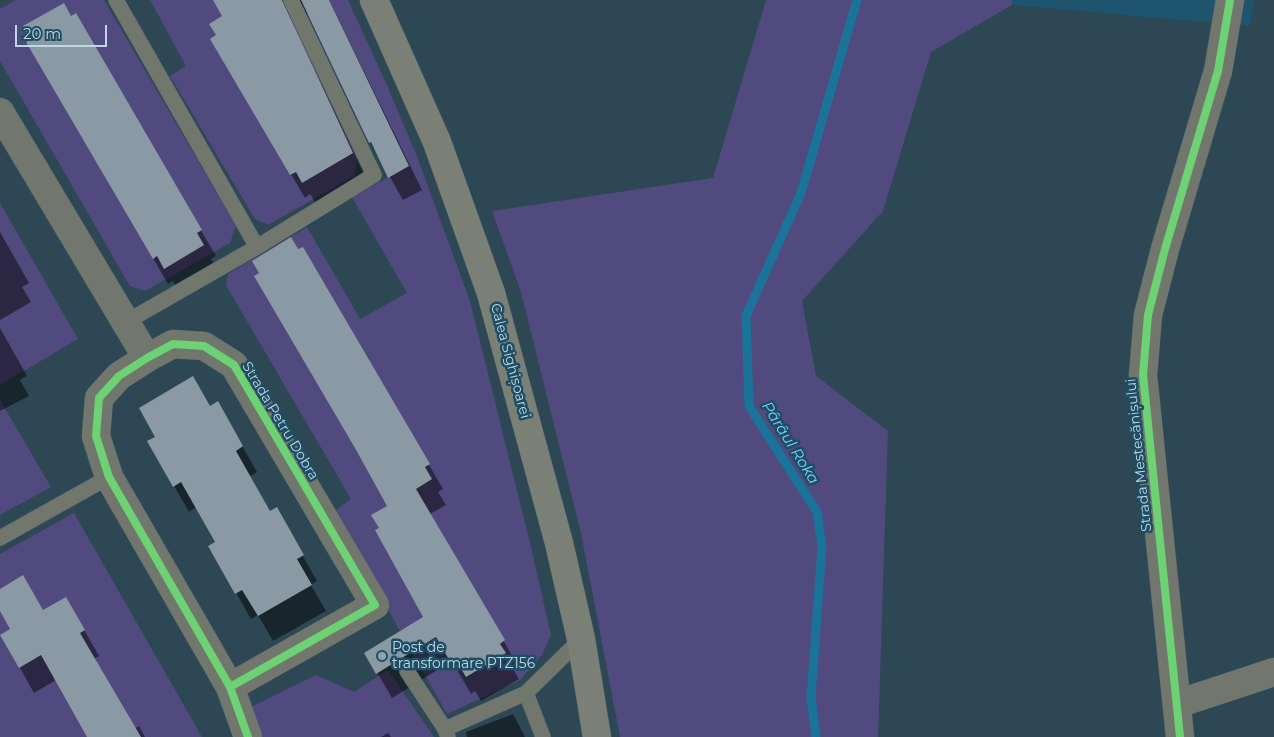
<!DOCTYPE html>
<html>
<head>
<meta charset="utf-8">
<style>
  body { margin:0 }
  #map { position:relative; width:1274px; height:737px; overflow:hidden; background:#2e4754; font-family:Montserrat,sans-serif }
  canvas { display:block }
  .scale { position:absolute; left:15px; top:25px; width:92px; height:22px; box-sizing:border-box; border:2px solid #c0d7e5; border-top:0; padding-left:6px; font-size:15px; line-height:18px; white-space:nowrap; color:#c0d7e5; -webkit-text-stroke:4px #1e4d64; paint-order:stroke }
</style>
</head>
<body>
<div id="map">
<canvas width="1274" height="737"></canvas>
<div class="scale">20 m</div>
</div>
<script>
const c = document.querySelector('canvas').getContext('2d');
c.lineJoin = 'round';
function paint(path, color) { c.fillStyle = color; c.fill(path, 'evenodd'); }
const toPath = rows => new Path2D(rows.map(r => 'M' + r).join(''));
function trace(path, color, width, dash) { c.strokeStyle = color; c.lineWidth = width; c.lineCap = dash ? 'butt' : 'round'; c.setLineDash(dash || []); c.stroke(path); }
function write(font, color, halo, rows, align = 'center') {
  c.font = font + ' Montserrat,sans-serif'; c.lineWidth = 5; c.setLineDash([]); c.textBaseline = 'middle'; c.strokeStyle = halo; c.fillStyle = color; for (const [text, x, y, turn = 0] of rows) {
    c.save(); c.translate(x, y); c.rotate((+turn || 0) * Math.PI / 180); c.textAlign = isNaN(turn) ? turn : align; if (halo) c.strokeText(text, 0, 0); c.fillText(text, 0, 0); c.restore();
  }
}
paint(toPath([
  [1012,0,1254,0,1250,26,1012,5]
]), '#1e546d');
paint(toPath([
  [16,0,104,0,236,226,230,243,145,291,130,286,0,61,0,9],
  [150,0,283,0,357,159,354,176,268,225,255,219,170,76,186,66],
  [329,0,348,0,387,85,418,159,470,301,531,547,551,635,542,655,520,680,447,714,333,512,351,499,226,285,228,274,307,227,360,319,407,293,352,197,409,166],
  [766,0,1012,0,1012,5,931,52,883,211,802,301,816,376,888,431,878,737,620,737,581,533,521,292,492,211,713,178],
  [0,203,78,339,0,385],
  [0,400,51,487,0,515],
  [74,513,202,737,0,737,0,554],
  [388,670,434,737,262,737,247,709,316,675,354,692]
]), '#514a7e');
paint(toPath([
  [214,0,329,0,422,190,403,200,370,142,310,15,305,14,296,19,295,29,365,176,317,205,310,194,305,198,212,39,218,36,224,16],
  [75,15,216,256,211,259,218,272,180,294,173,281,168,284,28,43],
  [0,232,29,283,22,287,31,302,0,320],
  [303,249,443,489,438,492,446,505,430,514,518,666,513,669,519,679,481,701,475,691,471,694,452,661,392,698,366,653,425,617,381,529,389,506,298,251],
  [0,328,27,376,20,380,29,396,0,411],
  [210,407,232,428,257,472,249,477,269,512,276,509,317,581,311,585,326,611,273,641,258,615,251,619,210,547,217,543,196,507,189,512,149,442],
  [0,590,43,611,66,598,99,656,94,659,134,729,139,726,145,737,89,737,56,680,34,693,20,668,12,629,0,608],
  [513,714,525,737,467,737,466,732],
  [388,733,391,737,381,737]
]), '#0007');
trace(toPath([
  [816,737,811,697,822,546,817,512,749,406,746,316,801,193,857,0]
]), '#1a7499', 9);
paint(toPath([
  [213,0,282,0,353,153,302,183,296,172,290,175,210,39,216,35,209,24,222,16],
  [301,0,329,0,409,166,388,178,371,142,369,143],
  [64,3,71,16,76,13,202,230,197,233,204,245,164,269,157,256,153,259,26,42,31,39,23,26],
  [291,237,298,249,303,247,430,464,425,467,432,479,416,489,505,640,500,644,506,653,466,677,460,667,455,670,436,637,376,674,364,653,423,617,375,530,379,528,371,515,387,506,355,448,254,276,259,273,252,261],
  [193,376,210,406,218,401,243,446,236,451,270,511,277,507,304,555,297,559,312,585,258,616,242,590,235,594,208,546,215,542,181,482,173,487,147,441,155,437,139,408],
  [23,575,43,610,66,597,85,630,80,633,141,737,87,737,41,655,19,668,0,635,10,629,0,611,0,589]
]), '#8a99a4');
const lane = toPath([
  [116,0,257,247],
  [126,322,257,247,374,175,291,0],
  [0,538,109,477],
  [407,671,445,729,448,737],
  [526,693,543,737],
  [445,729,526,693,581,639]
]);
const street = toPath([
  [0,112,147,358],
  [230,687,375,605,234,365,204,346,173,344,147,358,119,376,99,398,96,436,109,477,230,687,248,737],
  [1177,704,1274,672],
  [1180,737,1143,375,1148,315,1165,249,1218,71,1230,0]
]);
const secondary = toPath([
  [374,0,437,142,491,293,559,543,581,639,597,737]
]);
trace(lane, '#4e636e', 16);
trace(street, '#4e636e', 29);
trace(secondary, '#4e636e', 29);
trace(lane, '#72776e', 15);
trace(street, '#72776e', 28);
trace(secondary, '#7b8077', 28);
trace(toPath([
  [230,687,375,605,234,365,204,346,173,344,147,358,119,376,99,398,96,436,109,477,230,687,248,737],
  [1180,737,1143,375,1148,315,1165,249,1218,71,1230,0]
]), '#6cd273', 8);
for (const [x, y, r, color] of [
  [382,656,5,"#8da5b2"]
]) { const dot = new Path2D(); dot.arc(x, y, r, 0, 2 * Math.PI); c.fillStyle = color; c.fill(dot); trace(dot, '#1e4d64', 2); }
write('14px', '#c0d7e5', '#1e4d64', [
  ["Calea Sighișoarei",510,361,75],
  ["Strada Petru Dobra",280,421,59],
  ["Strada Mestecănișului",1139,455,-96]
]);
write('14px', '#c0d7e5', '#1e4d64', [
  ["Post de",392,648],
  ["transformare PTZ156",392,664]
], 'left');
write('italic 15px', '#77d0fd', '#1e4d64', [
  ["Pârâul Roka",790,443,58]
]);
</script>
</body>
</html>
